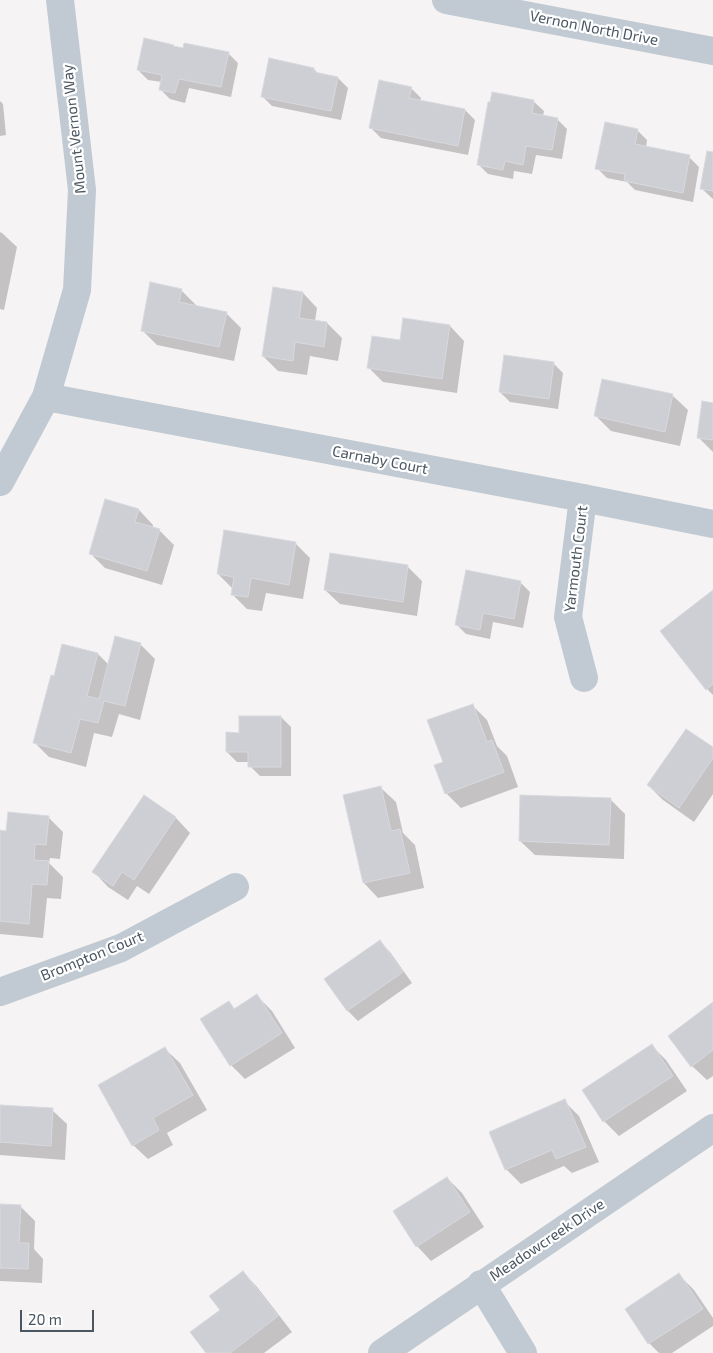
<!DOCTYPE html>
<html>
<head>
<meta charset="utf-8">
<style>
  body { margin:0 }
  #map { position:relative; width:713px; height:1353px; overflow:hidden; background:#f5f3f3; font-family:"Exo 2",sans-serif }
  canvas { display:block }
  .scale { position:absolute; left:20px; top:1310px; width:74px; height:22px; box-sizing:border-box; border:2px solid #4a5661; border-top:0; padding-left:6px; font-size:15px; line-height:18px; white-space:nowrap; color:#4a5661; -webkit-text-stroke:4px #fff; paint-order:stroke }
</style>
</head>
<body>
<div id="map">
<canvas width="713" height="1353"></canvas>
<div class="scale">20 m</div>
</div>
<script>
const c = document.querySelector('canvas').getContext('2d');
c.lineJoin = 'round';
function paint(path, color) { c.fillStyle = color; c.fill(path, 'evenodd'); }
const toPath = rows => new Path2D(rows.map(r => 'M' + r).join(''));
function trace(path, color, width, dash) { c.strokeStyle = color; c.lineWidth = width; c.lineCap = dash ? 'butt' : 'round'; c.setLineDash(dash || []); c.stroke(path); }
function write(font, color, halo, rows, align = 'center') {
  c.font = font + ' "Exo 2",sans-serif'; c.lineWidth = 4.5; c.setLineDash([]); c.textBaseline = 'middle'; c.strokeStyle = halo; c.fillStyle = color; for (const [text, x, y, turn = 0] of rows) {
    c.save(); c.translate(x, y); c.rotate((+turn || 0) * Math.PI / 180); c.textAlign = isNaN(turn) ? turn : align; if (halo) c.strokeText(text, 0, 0); c.fillText(text, 0, 0); c.restore();
  }
}
paint(toPath([
  [173,46,175,48,228,53,238,63,231,97,189,88,185,103,170,99,160,89,162,82,148,80,138,70],
  [314,69,319,75,338,78,348,88,341,120,272,106,262,96],
  [411,88,421,98,420,101,465,110,475,120,468,155,381,138,371,128],
  [0,101,3,104,6,135,0,136],
  [533,101,544,111,543,116,557,119,567,129,562,159,536,155,532,174,514,171,513,179,488,174,478,164],
  [637,130,647,140,646,148,689,157,699,167,693,202,635,190,627,182,607,178,597,168],
  [713,153,713,199,701,188],
  [0,232,2,233,17,247,4,310,0,309],
  [181,290,196,305,195,307,226,313,241,328,234,361,157,345,142,330],
  [303,293,317,308,315,321,327,323,342,338,338,361,310,356,307,375,278,371,263,356],
  [450,326,464,341,457,393,383,382,369,368],
  [553,363,563,373,558,409,510,402,500,392],
  [603,381,673,396,688,410,680,446,611,431,596,416],
  [713,404,713,452,698,437],
  [106,500,139,510,153,525,153,528,159,530,174,545,162,585,105,568,90,553],
  [295,543,310,558,303,599,266,593,262,611,247,609,232,594,233,589,218,574],
  [407,566,422,581,417,616,340,604,325,590],
  [520,582,530,592,523,628,493,622,490,639,466,634,456,624],
  [713,592,713,695,707,689],
  [140,644,155,659,140,720,119,714,112,737,94,733,86,767,49,757,35,743,55,677,63,645,98,654,109,665],
  [472,705,487,720,497,746,507,756,518,787,461,808,446,793,444,763],
  [281,717,291,727,291,776,260,776,250,766,250,762,237,762,227,752,240,734],
  [713,749,713,794,694,822,663,800,648,785],
  [381,788,396,802,403,833,415,845,424,888,378,898,364,883],
  [144,797,176,818,190,833,149,894,137,886,128,900,108,887,94,872],
  [610,799,625,814,624,859,535,855,520,841],
  [48,817,63,832,60,859,50,858,49,863,63,877,61,899,47,898,43,938,0,934,0,832,8,832],
  [380,942,390,952,412,983,358,1021,348,1011,326,980],
  [257,996,272,1011,295,1048,245,1079,231,1065,229,1003,235,1009],
  [713,1004,713,1076,707,1080,692,1066],
  [652,1046,666,1060,687,1091,619,1136,604,1121,584,1090],
  [165,1049,180,1063,207,1110,167,1133,173,1145,148,1159,133,1145],
  [564,1101,579,1116,599,1162,572,1173,564,1166,521,1184,506,1169],
  [0,1106,52,1110,67,1124,65,1160,0,1155],
  [447,1178,462,1193,484,1227,431,1261,417,1246],
  [0,1205,20,1206,35,1221,34,1249,43,1259,42,1283,0,1281],
  [243,1272,257,1287,292,1332,264,1353,208,1353,222,1310],
  [679,1275,694,1290,713,1318,713,1326,672,1353,659,1353,649,1343,627,1309]
]), '#0003');
const building = toPath([
  [144,38,174,45,173,46,183,48,184,43,229,52,221,87,179,79,175,93,159,90,162,75,137,70,144,38],
  [269,58,314,68,314,72,338,77,331,111,261,97,269,58],
  [379,80,412,87,409,98,465,109,458,146,369,128,379,80],
  [492,92,534,100,532,113,558,118,552,150,526,146,523,165,505,161,503,170,477,165,488,102,490,102,492,92],
  [605,122,638,129,635,144,690,155,683,193,624,181,625,174,595,169,605,122],
  [707,151,713,152,713,191,700,189,707,151],
  [150,282,182,289,179,302,227,312,219,347,141,331,150,282],
  [273,287,303,292,299,318,327,322,324,347,295,342,293,361,262,356,273,287],
  [403,318,450,325,442,379,367,368,372,336,400,340,403,318],
  [504,355,554,362,549,399,499,392,504,355],
  [602,379,673,394,665,432,594,416,602,379],
  [702,401,713,403,713,440,697,438,702,401],
  [105,499,139,509,135,522,160,529,147,571,89,554,105,499],
  [224,530,296,542,289,585,251,578,248,597,231,595,234,577,217,574,224,530],
  [330,553,408,565,403,602,324,590,330,553],
  [466,570,521,581,514,619,483,613,480,630,455,625,466,570],
  [713,590,713,684,706,690,660,631,713,590],
  [115,636,141,643,125,706,104,701,98,723,80,719,71,753,33,743,51,675,54,676,62,644,98,653,87,696,99,699,115,636],
  [473,704,487,742,492,740,504,772,445,794,434,765,443,762,427,720,473,704],
  [239,716,281,716,281,767,248,767,248,752,226,752,226,732,239,733,239,716],
  [686,729,713,747,713,758,679,808,647,785,686,729],
  [381,786,391,831,400,829,410,873,363,883,343,795,381,786],
  [144,795,176,817,134,880,122,872,113,886,92,872,144,795],
  [520,795,611,798,609,845,519,841,520,795],
  [8,812,49,816,46,845,35,844,34,860,49,861,47,885,32,884,29,924,0,921,0,830,6,831,8,812],
  [380,940,403,972,347,1011,324,979,380,940],
  [257,994,282,1033,230,1066,200,1019,229,1001,234,1009,257,994],
  [713,1002,713,1050,691,1067,668,1036,713,1002],
  [652,1044,673,1076,603,1122,582,1090,652,1044],
  [165,1047,193,1095,153,1118,159,1130,132,1146,98,1085,165,1047],
  [565,1099,586,1147,556,1159,552,1150,505,1170,489,1132,565,1099],
  [0,1105,53,1108,51,1146,0,1142,0,1105],
  [447,1177,470,1212,416,1247,393,1211,447,1177],
  [0,1204,21,1205,19,1243,29,1243,28,1269,0,1268,0,1204],
  [243,1271,278,1316,230,1353,206,1353,190,1332,220,1310,209,1296,243,1271],
  [679,1273,703,1309,648,1344,625,1309,679,1273]
]);
paint(building, '#cdcfd5');
trace(building, '#d7d9de', 1);
trace(toPath([
  [446,0,713,51],
  [46,397,583,498,713,524],
  [0,482,46,397,77,290,82,190,60,0],
  [583,498,568,617,584,678],
  [0,992,121,948,235,887],
  [481,1284,523,1353],
  [382,1353,713,1128]
]), '#c1cad2', 28);
write('15px', '#4a5661', '#fff', [
  ["Vernon North Drive",594,28,11],
  ["Mount Vernon Way",74,129,-96],
  ["Carnaby Court",380,460,11],
  ["Yarmouth Court",576,559,-83],
  ["Brompton Court",92,956,-22],
  ["Meadowcreek Drive",547,1240,-34]
]);
</script>
</body>
</html>
